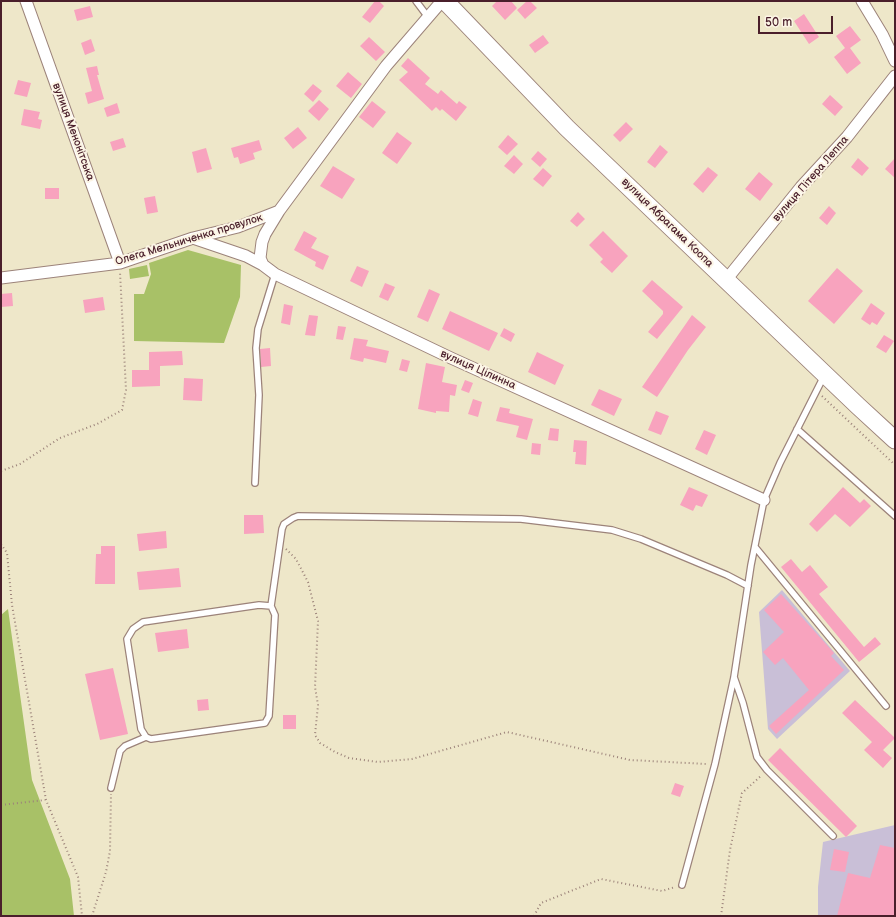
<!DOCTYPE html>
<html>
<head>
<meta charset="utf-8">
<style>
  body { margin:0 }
  #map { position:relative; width:896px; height:917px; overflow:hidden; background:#eee7c9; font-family:"Balsamiq Sans",sans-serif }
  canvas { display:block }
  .frame { position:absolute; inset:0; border:2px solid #4a1f2b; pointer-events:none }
  .scale { position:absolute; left:758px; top:16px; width:75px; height:18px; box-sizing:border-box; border:2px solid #4a1f2b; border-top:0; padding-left:5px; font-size:12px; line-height:14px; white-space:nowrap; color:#4a1f2b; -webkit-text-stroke:3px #fcf5e5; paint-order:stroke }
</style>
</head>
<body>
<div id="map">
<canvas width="896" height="917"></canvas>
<div class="frame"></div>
<div class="scale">50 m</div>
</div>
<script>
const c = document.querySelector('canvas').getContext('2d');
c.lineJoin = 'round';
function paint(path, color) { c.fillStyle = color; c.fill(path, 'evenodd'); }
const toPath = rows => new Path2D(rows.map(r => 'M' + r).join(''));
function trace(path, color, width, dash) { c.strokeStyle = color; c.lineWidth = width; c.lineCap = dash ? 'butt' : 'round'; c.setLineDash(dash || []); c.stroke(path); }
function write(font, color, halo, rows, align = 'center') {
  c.font = font + ' "Balsamiq Sans",sans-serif'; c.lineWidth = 4; c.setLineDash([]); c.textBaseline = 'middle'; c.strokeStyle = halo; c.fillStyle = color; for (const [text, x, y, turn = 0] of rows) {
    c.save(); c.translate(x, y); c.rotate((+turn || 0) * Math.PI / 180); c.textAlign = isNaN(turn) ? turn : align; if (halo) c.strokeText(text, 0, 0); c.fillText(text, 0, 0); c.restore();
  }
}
paint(toPath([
  [782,590,850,671,777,739,768,729,759,612],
  [895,825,895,916,818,916,818,887,823,842]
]), '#c9bfd7');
paint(toPath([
  [188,250,241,265,240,297,224,343,134,341,134,294,144,294,151,274,149,263],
  [147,265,149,276,130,279,129,269],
  [8,609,32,780,70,879,74,916,1,916,1,615]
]), '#a8c167');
paint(toPath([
  [375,1,379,1,384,6,370,23,362,17],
  [497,1,511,1,517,8,505,20,492,6],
  [527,1,530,1,537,8,525,19,517,10],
  [90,6,93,17,77,21,74,10],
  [804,14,819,37,809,44,794,21],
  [850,26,861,40,850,48,861,63,847,74,834,57,845,48,836,36],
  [543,35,549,43,535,53,529,45],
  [369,37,385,52,376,61,360,46],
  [91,39,95,51,85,55,81,43],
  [408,58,430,78,425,84,438,94,441,90,457,104,459,101,467,107,456,121,442,109,440,111,436,107,432,111,399,80,408,72,401,66],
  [97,66,99,75,97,75,104,99,88,104,85,93,92,91,86,68],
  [348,72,362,84,351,98,336,86],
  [18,80,31,83,27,97,14,94],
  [313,84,322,91,313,102,304,94],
  [830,95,843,107,835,116,822,104],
  [319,100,329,109,319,121,308,111],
  [372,101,386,112,373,128,359,117],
  [117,103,120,113,107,117,104,108],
  [24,109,40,112,38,119,42,120,40,129,21,125],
  [626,122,633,129,620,142,613,135],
  [298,127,307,138,293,149,284,138],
  [397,132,412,143,397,164,382,153],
  [508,135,518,144,507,155,498,147],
  [123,138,126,147,113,151,110,142],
  [259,140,262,150,253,153,255,159,240,164,238,157,234,158,231,148],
  [660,145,668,152,655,168,647,162],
  [206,148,212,169,197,173,192,152],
  [538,151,547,159,540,167,531,159],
  [514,155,523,164,514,174,504,166],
  [858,158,869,168,862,176,851,167],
  [895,158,895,178,885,169],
  [333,166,355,179,342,199,320,186],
  [708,167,718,175,703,193,693,184],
  [543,168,552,176,543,187,533,179],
  [759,172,773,184,760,201,745,189],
  [45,188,59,188,59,199,45,199],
  [155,196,158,212,147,214,144,198],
  [829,206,836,213,827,225,819,218],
  [578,212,585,219,577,227,570,221],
  [304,231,317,238,311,248,329,256,323,270,315,266,316,262,294,250],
  [603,231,628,256,612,273,600,262,603,259,589,245],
  [357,266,369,271,362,287,350,281],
  [837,268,863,291,834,324,808,301],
  [652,280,683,307,657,339,648,332,663,314,663,311,642,291],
  [385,283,395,287,388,301,379,297],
  [429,289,440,294,428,322,417,317],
  [12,293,13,306,1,307,1,294],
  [103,297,105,310,85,313,83,300],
  [871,303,885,313,877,325,872,322,870,325,861,319],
  [284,304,293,306,290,325,281,323],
  [450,311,498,333,489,351,442,329],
  [309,315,318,316,315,336,305,335],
  [692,315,706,327,688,350,657,397,642,387],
  [338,326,346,327,343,340,336,339],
  [504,328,515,334,511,342,500,336],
  [884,335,894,341,886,353,876,347],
  [354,338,368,340,366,346,389,351,386,363,364,358,363,362,350,359],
  [270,348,271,366,261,367,260,349],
  [182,351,183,365,160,366,160,386,132,387,132,370,149,370,149,352],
  [537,352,564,365,555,385,528,372],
  [402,359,410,361,407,372,399,370],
  [426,363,445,367,442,382,457,385,455,396,450,395,449,412,436,411,436,413,418,409],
  [184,378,203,379,202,401,183,400],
  [465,380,473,383,469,393,461,390],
  [599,389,622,399,614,416,591,405],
  [473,399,482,402,478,417,468,414],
  [500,407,510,409,509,413,533,419,527,440,516,437,519,426,496,421],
  [656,411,669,416,661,435,648,430],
  [550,428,559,429,558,441,548,440],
  [704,430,716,435,707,455,695,449],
  [574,440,587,441,586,465,575,464,576,452,573,452],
  [532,443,541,444,540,455,531,454],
  [689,487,708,495,702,507,696,505,693,511,680,505],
  [843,487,860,503,864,499,871,506,850,527,835,514,817,532,809,524],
  [244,515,263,515,264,533,244,534],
  [166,531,167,548,139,551,137,534],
  [101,546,115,546,115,584,95,584,96,554,101,554],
  [791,559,802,572,810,565,828,587,819,594,864,647,875,637,881,644,859,662,781,567],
  [179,568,181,587,139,590,137,572],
  [781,594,834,653,831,656,844,670,776,734,769,726,809,690,783,658,775,665,763,652,784,632,764,610],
  [187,629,189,648,158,652,155,633],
  [113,668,128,734,100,740,85,674],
  [208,699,209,710,198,711,197,700],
  [855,700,895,738,883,750,892,758,883,768,864,750,872,742,842,713],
  [283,715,296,715,296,729,283,729],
  [780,748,857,826,846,837,768,760],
  [675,783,684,786,680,797,671,794],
  [880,845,895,848,895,916,837,916,848,873,870,878],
  [834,849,849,852,845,872,830,870]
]), '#f8a3be');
const service = toPath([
  [416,1,428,17],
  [797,429,895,516],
  [255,483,259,395,256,348,258,329,275,274],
  [755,547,886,706],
  [271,606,259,605,143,622,133,629,127,639,141,729,146,737,151,739,265,723,269,716,275,615,271,606,282,529,284,524,293,518,298,516,521,519,612,530,641,539,727,575,748,586],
  [734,677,743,703,757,757,767,770,833,836],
  [111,788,120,751,125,746,146,737],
  [682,885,715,764,734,677,751,565,764,500,780,463,824,376]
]);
const minor = toPath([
  [26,1,120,263],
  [862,1,882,34,895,61],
  [193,238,246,256,263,265,275,274,451,358,764,500],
  [263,265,260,258,262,242,265,234,279,211],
  [1,278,120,263,193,238,238,227,279,211,386,66,442,1],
  [726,280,801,187,847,137,895,76]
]);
const primary = toPath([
  [445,1,567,128,858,406,895,440]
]);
trace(service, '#9c837a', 8);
trace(minor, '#9c837a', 13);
trace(primary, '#9c837a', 19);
trace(toPath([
  [822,396,895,465],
  [1,471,20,464,60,438,97,424,122,410,126,390,120,272],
  [1,544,7,553,12,605,46,800,78,877,82,916],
  [286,549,296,559,308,582,318,621,315,687,318,705,315,735,320,743,335,752,349,758,378,762,412,759,507,732,630,760,707,764],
  [1,805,45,800],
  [92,916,106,872,110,851,111,794],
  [534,916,541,903,601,879,662,891,675,887],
  [721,916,730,850,742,793,762,775]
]), '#9c837a', 2, [1, 3]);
trace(service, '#fff', 5.5);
trace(minor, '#fff', 11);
trace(primary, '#fff', 17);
write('11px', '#4a1f2b', '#fcf5e5', [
  ["вулиця Менонітська",73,132,70],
  ["вулиця Пітера Леппа",811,179,-49],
  ["вулиця Абрагама Коопа",667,223,44],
  ["Олега Мельниченка провулок",189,240,-17],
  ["вулиця Цілинна",478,370,24]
]);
</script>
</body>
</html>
